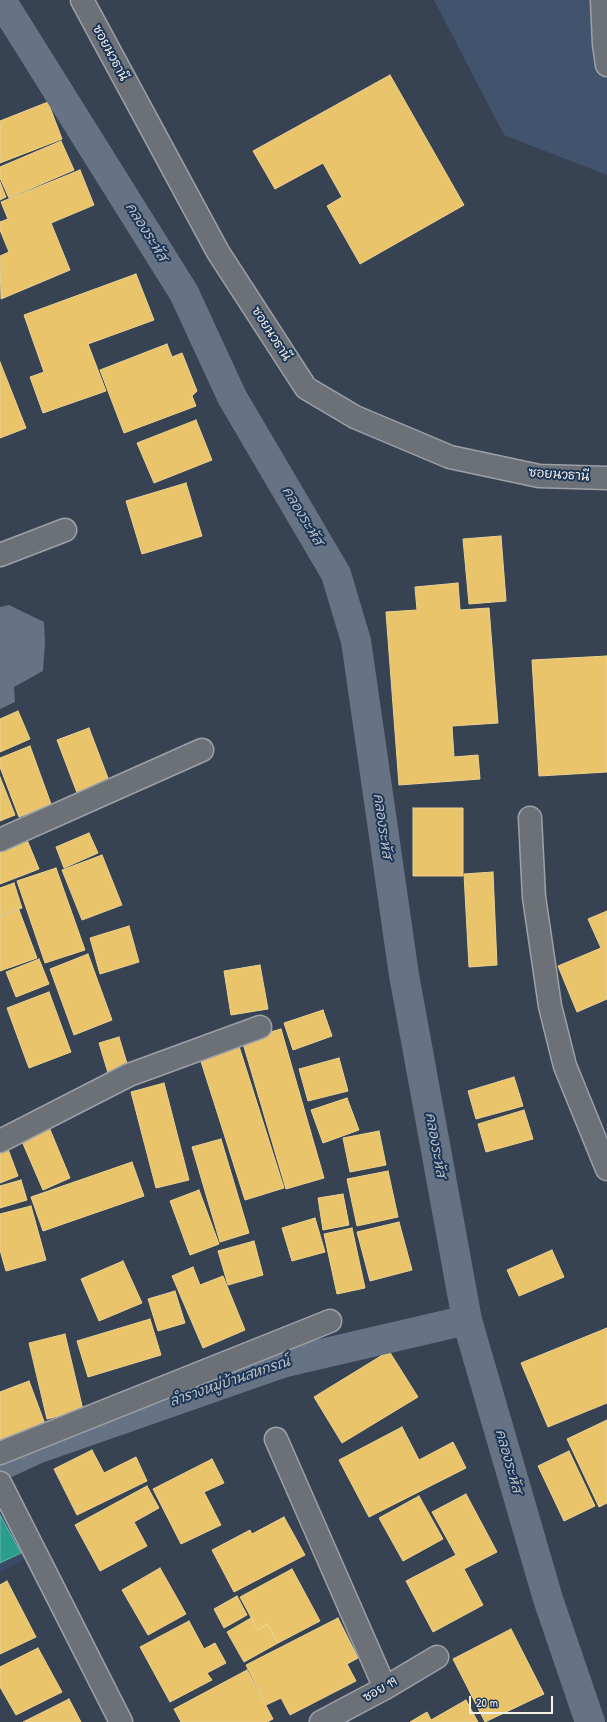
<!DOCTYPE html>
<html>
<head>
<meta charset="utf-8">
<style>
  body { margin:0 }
  #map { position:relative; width:607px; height:1722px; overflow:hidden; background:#374253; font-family:"Patrick Hand",sans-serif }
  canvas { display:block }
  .scale { position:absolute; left:469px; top:1696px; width:84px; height:18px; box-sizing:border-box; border:2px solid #f4f1e8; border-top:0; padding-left:5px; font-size:12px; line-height:14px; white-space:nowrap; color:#f4f1e8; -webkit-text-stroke:3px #1d3557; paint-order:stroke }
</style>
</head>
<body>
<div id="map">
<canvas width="607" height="1722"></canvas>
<div class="scale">20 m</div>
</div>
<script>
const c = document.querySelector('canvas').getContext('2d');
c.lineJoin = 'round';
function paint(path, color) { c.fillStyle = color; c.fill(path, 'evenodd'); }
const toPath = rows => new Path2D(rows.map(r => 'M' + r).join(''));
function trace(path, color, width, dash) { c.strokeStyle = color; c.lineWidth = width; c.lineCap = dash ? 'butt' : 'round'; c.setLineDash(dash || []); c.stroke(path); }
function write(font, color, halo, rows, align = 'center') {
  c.font = font + ' "Patrick Hand","Playpen Sans Thai",sans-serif'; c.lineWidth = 4; c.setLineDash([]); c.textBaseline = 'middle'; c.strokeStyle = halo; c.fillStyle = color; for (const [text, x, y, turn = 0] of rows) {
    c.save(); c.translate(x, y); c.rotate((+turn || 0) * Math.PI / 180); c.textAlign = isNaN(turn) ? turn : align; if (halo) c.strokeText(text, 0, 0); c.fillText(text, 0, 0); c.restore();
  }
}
paint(toPath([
  [0,1504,29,1557,0,1572]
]), '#374b66');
paint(toPath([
  [434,0,607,0,607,175,504,135]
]), '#42546d');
paint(toPath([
  [9,605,44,622,45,643,43,671,14,687,15,702,0,709,0,607]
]), '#657385');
const homes = toPath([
  [390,75,464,205,360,264,327,206,342,197,323,163,275,189,253,151,390,75],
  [48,102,62,139,0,163,0,121,48,102],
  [61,141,74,170,9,198,0,178,0,167,61,141],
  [80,170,94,205,51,223,70,270,1,299,0,256,9,252,0,230,0,222,8,219,1,202,80,170],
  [0,182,6,197,0,200,0,182],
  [136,274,154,320,88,344,106,391,43,413,30,377,44,372,24,315,136,274],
  [167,344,172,357,182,353,197,391,192,396,196,406,124,433,100,370,167,344],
  [0,362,26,428,0,438,0,362],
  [196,420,212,460,154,483,137,443,196,420],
  [186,483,202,536,142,554,126,501,186,483],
  [501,536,506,601,469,604,463,539,501,536],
  [458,583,460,610,489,608,498,723,452,726,454,757,478,755,480,779,399,785,386,612,417,610,415,587,458,583],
  [607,656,607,772,539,776,532,660,607,656],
  [18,711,30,739,0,752,0,719,18,711],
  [89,728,111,786,79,798,57,740,89,728],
  [30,746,51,804,19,817,0,767,0,758,30,746],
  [0,777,15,815,0,821,0,777],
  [413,808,463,808,463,876,413,876,413,808],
  [89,833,98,853,64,868,56,847,89,833],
  [25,835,39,869,0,884,0,845,25,835],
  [102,855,122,905,82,920,62,870,102,855],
  [56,868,85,950,45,963,17,881,56,868],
  [493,872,497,965,469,967,464,874,493,872],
  [14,883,22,908,0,916,0,888,14,883],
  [19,910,37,958,0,971,0,917,19,910],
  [607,911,607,999,577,1012,558,966,601,948,588,919,607,911],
  [129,926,139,962,100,974,90,938,129,926],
  [88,954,112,1020,74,1035,50,969,88,954],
  [39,959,49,984,16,997,6,972,39,959],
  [260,965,268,1009,231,1015,224,971,260,965],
  [49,992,71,1052,29,1068,7,1008,49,992],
  [323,1010,332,1036,293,1050,284,1023,323,1010],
  [281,1029,324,1178,286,1189,242,1040,281,1029],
  [119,1037,129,1070,109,1076,99,1043,119,1037],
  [237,1040,284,1188,245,1200,198,1052,237,1040],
  [339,1058,348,1091,308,1101,299,1069,339,1058],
  [514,1077,523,1106,476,1119,468,1091,514,1077],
  [164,1083,189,1180,156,1188,131,1092,164,1083],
  [347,1098,359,1130,323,1143,311,1110,347,1098],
  [524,1110,533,1139,486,1152,478,1124,524,1110],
  [49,1127,70,1178,43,1190,21,1139,49,1127],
  [379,1131,386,1165,350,1172,343,1138,379,1131],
  [221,1139,249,1233,220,1242,192,1147,221,1139],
  [8,1149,18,1176,0,1183,0,1151,8,1149],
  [132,1162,144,1196,43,1231,31,1197,132,1162],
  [388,1171,398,1217,357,1226,347,1179,388,1171],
  [21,1180,27,1200,0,1208,0,1186,21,1180],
  [199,1190,219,1244,190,1255,170,1201,199,1190],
  [343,1194,349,1225,323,1230,318,1198,343,1194],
  [31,1206,46,1260,6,1271,0,1250,0,1214,31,1206],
  [315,1218,325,1252,292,1261,282,1228,315,1218],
  [399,1222,412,1270,370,1281,357,1232,399,1222],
  [352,1228,365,1288,337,1294,324,1234,352,1228],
  [254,1241,263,1275,228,1285,218,1251,254,1241],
  [552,1250,564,1277,519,1296,507,1270,552,1250],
  [123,1261,142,1303,99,1321,81,1279,123,1261],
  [193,1267,200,1285,223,1276,245,1330,203,1348,172,1276,193,1267],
  [175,1291,185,1323,158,1331,148,1299,175,1291],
  [150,1319,161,1355,88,1377,77,1341,150,1319],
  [607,1328,607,1403,548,1427,521,1363,607,1328],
  [65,1334,83,1410,47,1419,29,1343,65,1334],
  [389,1351,418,1397,342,1443,314,1397,389,1351],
  [29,1381,45,1424,0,1440,0,1392,29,1381],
  [607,1420,607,1503,599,1507,567,1439,607,1420],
  [402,1427,419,1460,453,1442,466,1468,369,1517,339,1460,402,1427],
  [92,1450,104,1473,136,1457,147,1481,77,1515,54,1469,92,1450],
  [569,1451,595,1506,564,1521,538,1466,569,1451],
  [212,1459,224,1483,204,1492,221,1525,181,1544,153,1489,212,1459],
  [147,1486,159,1508,134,1522,147,1546,100,1571,75,1525,147,1486],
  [466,1494,497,1552,464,1569,483,1605,433,1632,406,1581,456,1555,432,1512,466,1494],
  [419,1496,443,1539,403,1561,379,1518,419,1496],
  [284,1517,305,1555,234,1592,212,1550,250,1530,252,1534,284,1517],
  [160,1568,186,1614,148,1635,122,1590,160,1568],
  [292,1569,320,1621,278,1643,267,1624,258,1630,240,1597,292,1569],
  [7,1581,36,1637,0,1654,0,1585,7,1581],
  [237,1596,247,1615,224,1628,214,1609,237,1596],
  [251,1618,258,1630,267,1624,278,1643,244,1662,227,1632,251,1618],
  [338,1618,358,1658,347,1664,356,1681,290,1715,281,1698,266,1705,246,1665,338,1618],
  [189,1621,204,1649,215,1643,226,1663,207,1673,212,1680,170,1702,140,1647,189,1621],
  [511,1629,544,1694,485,1722,453,1659,511,1629],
  [38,1648,62,1692,16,1715,0,1687,0,1667,38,1648],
  [247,1670,273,1719,267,1722,181,1722,174,1709,247,1670],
  [69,1699,81,1722,23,1722,69,1699],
  [466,1700,478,1722,410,1722,427,1712,431,1720,466,1700]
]);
paint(homes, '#e9c46a');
trace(homes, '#ecd290', 1);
const schools = toPath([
  [0,1515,21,1553,0,1563,0,1515]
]);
paint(schools, '#2a9d8f');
trace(schools, '#67b6aa', 1);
trace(toPath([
  [1,0,184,293,232,397,336,574,356,641,404,975,467,1320,548,1599,590,1722],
  [0,1466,39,1448,282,1363,467,1320]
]), '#657385', 30);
const street = toPath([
  [82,0,218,252,306,388,355,417,450,457,539,476,607,478],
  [602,0,604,44,607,65],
  [0,555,65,530],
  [530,818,534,897,550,1006,565,1066,607,1169],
  [0,840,202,750],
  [0,1141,129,1075,260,1027],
  [276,1439,385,1688],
  [0,1453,330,1321],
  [0,1483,121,1722],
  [321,1722,385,1688,437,1657]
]);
trace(street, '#9da1a7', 25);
trace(street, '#6c7177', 22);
write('13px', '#f4f1e8', '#1d3557', [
  ["ซอยนวธานี",110,53,62],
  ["ซอยนวธานี",271,334,57],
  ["ซอยนวธานี",559,475,4],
  ["ซอย 19",380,1690,-29]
]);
write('italic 14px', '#bdc1c2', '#1d3557', [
  ["คลองระหัส",146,232,58],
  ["คลองระหัส",302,516,59],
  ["คลองระหัส",382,826,82],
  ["คลองระหัส",435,1145,80],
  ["ลำรางหมู่บ้านสหกรณ์",230,1382,-19],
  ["คลองระหัส",508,1461,74]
]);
</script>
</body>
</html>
